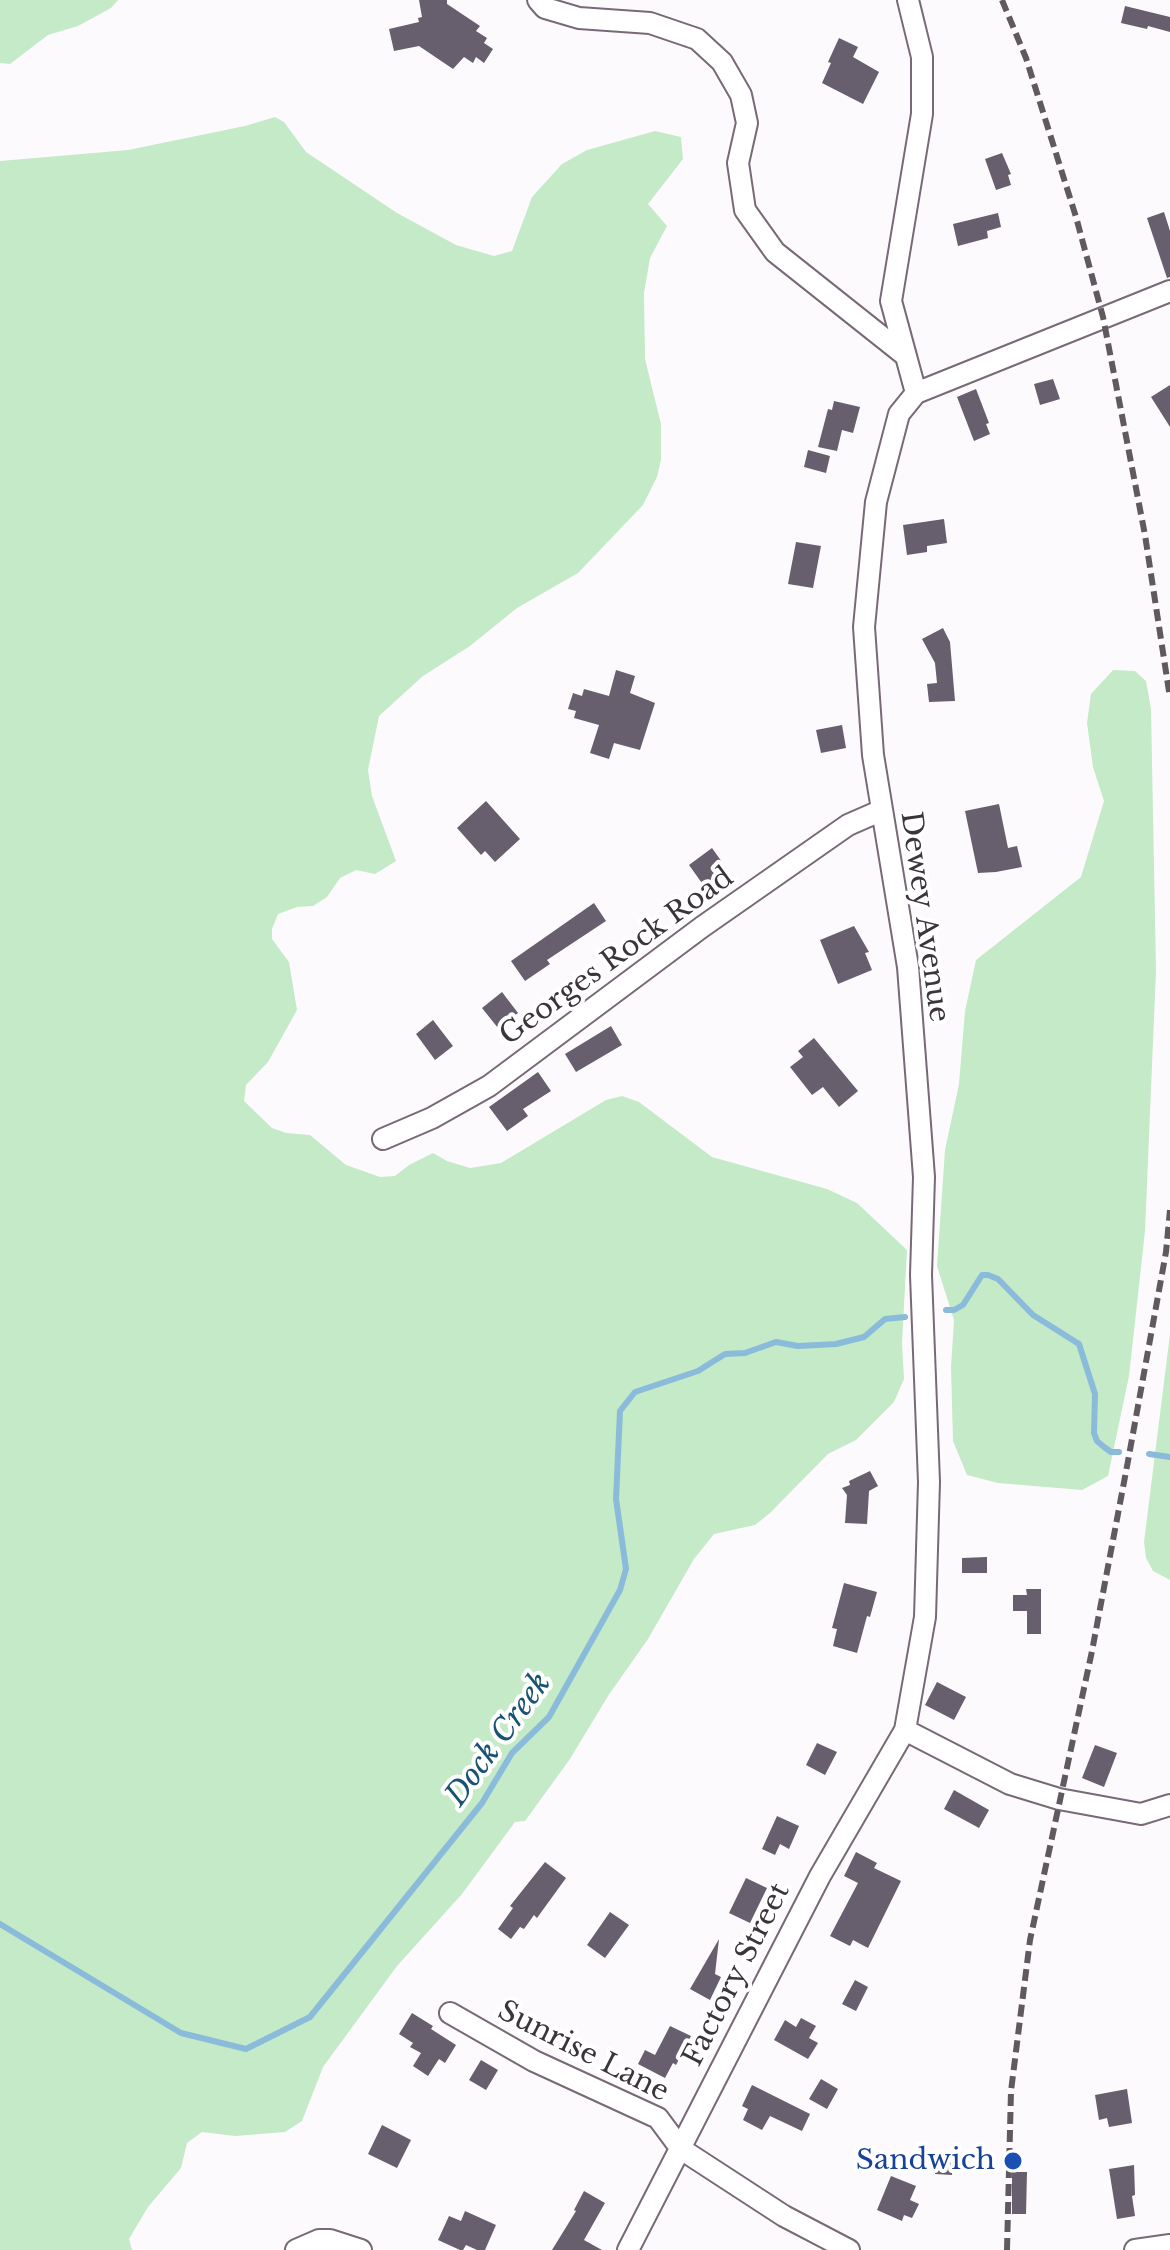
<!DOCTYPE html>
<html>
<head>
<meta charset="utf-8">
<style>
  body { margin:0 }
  canvas { display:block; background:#fdfafd }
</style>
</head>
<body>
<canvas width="1170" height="2250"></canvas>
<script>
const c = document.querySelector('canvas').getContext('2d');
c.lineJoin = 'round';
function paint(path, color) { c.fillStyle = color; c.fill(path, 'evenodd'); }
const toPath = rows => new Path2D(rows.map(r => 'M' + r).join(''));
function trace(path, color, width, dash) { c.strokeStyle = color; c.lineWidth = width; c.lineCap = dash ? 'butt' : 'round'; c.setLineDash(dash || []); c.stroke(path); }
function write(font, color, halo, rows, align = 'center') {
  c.font = font + ' "Libre Baskerville",serif'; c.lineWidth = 8; c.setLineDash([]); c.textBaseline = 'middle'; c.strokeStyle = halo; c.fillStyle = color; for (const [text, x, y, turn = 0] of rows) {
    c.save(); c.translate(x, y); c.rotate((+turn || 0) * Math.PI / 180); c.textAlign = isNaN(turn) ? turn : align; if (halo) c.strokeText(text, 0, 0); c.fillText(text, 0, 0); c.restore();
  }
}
paint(toPath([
  [0,0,118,0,111,8,78,26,48,35,10,64,0,63],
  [275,117,284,122,306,152,397,213,456,245,494,256,512,251,532,197,562,164,587,150,655,131,681,137,683,159,648,204,667,226,650,258,644,293,645,359,661,424,661,460,657,477,643,505,578,573,517,608,470,646,423,676,379,716,368,770,372,796,396,861,375,874,356,870,340,878,327,897,313,906,297,907,278,914,272,929,272,939,289,962,297,1010,268,1062,246,1085,244,1101,272,1128,286,1133,310,1135,346,1165,380,1177,395,1176,409,1165,433,1153,447,1161,470,1168,501,1163,606,1100,622,1096,639,1102,712,1157,827,1189,857,1203,907,1250,902,1343,904,1379,894,1402,856,1440,828,1454,770,1513,755,1525,714,1534,694,1559,648,1639,608,1696,570,1759,525,1821,515,1822,462,1894,397,1966,323,2067,302,2121,285,2132,235,2136,202,2132,187,2143,181,2168,148,2207,129,2239,132,2250,0,2250,0,161,128,150,245,126],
  [1113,670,1135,671,1146,681,1151,709,1156,971,1145,1231,1129,1376,1108,1476,1082,1490,998,1483,967,1475,953,1441,951,1367,954,1320,937,1266,945,1150,959,1084,965,1011,976,960,1081,877,1104,801,1093,767,1087,723,1091,694],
  [1170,1334,1170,1580,1153,1571,1146,1558,1144,1542]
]), '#c5eac7');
trace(toPath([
  [946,1310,954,1310,963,1305,982,1275,988,1275,998,1279,1033,1315,1079,1344,1095,1394,1094,1433,1097,1441,1104,1447,1111,1452,1119,1452],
  [1149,1454,1170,1457],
  [0,1924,181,2033,246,2049,310,2017,482,1803,512,1753,549,1717,620,1590,626,1569,616,1499,620,1411,635,1392,698,1371,725,1354,745,1353,776,1342,798,1346,836,1344,864,1337,885,1319,905,1317]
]), '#8abbda', 6);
paint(toPath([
  [419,0,447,0,447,4,480,26,476,31,487,38,484,43,493,49,484,63,476,57,473,63,464,57,453,69,419,46,394,51,389,29,419,22,418,18,422,17],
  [1125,6,1170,17,1170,32,1148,26,1147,29,1121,23],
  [839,38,858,47,853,57,879,72,863,104,822,83,831,63,828,62],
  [1002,153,1011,174,1008,175,1011,185,996,190,985,159],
  [1164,212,1170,231,1170,277,1167,278,1147,218],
  [998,213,1001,227,987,231,988,238,958,246,953,224],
  [1053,379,1060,399,1040,405,1034,384],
  [1170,385,1170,427,1151,397],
  [976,389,989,423,986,424,990,434,974,441,957,397],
  [834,401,860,407,853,433,842,430,837,451,818,447,828,409,832,410],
  [808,450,830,456,826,473,804,467],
  [944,519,947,543,927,546,927,552,907,555,903,525],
  [796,542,821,546,813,588,788,584],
  [943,628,950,642,955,701,929,702,927,684,937,683,935,663,922,639],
  [616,670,635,676,630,693,655,703,640,750,614,743,609,759,590,753,599,725,574,718,576,711,568,709,573,693,582,696,584,689,609,696],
  [842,725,846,748,821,753,816,730],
  [486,801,520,839,495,862,485,851,481,855,457,828],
  [999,804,1008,848,1017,846,1022,867,996,872,978,873,965,811],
  [712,848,727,869,704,886,689,865],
  [594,903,606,921,547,960,550,964,525,981,511,961],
  [854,926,869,952,865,953,872,970,838,984,820,940],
  [502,992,518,1013,498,1028,482,1008],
  [433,1020,453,1046,435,1060,416,1034],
  [611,1026,622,1045,576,1072,565,1054],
  [814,1038,858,1091,839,1107,823,1087,812,1095,790,1067,803,1057,798,1051],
  [538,1072,551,1091,523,1109,528,1116,507,1131,489,1107],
  [870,1471,878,1486,869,1491,867,1524,845,1523,847,1495,842,1488,850,1485,849,1481],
  [987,1557,987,1573,962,1573,962,1558],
  [844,1583,877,1592,870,1617,867,1616,857,1653,833,1646,837,1629,832,1628],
  [1026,1589,1041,1589,1041,1634,1027,1634,1027,1611,1013,1611,1013,1595,1027,1595],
  [937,1682,966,1697,954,1720,925,1705],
  [817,1743,837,1752,825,1775,806,1765],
  [1095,1745,1117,1753,1104,1787,1082,1778],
  [954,1790,989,1810,979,1828,944,1809],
  [777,1816,799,1826,789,1849,780,1844,775,1855,762,1849],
  [856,1852,877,1863,874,1868,901,1881,868,1948,853,1940,850,1946,830,1936,858,1883,844,1876],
  [545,1862,566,1878,537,1918,534,1915,524,1929,520,1927,511,1939,498,1929,513,1908,510,1906],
  [746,1878,767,1888,750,1923,729,1913],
  [610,1912,629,1925,605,1958,587,1945],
  [719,1939,715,1974,721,1977,710,2000,690,1989],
  [855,1980,868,1987,856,2011,842,2004],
  [412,2013,433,2026,431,2029,456,2045,445,2063,439,2059,428,2076,413,2066,421,2053,410,2047,413,2043,399,2034],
  [801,2018,816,2026,809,2038,818,2043,808,2059,774,2040,785,2020,796,2027],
  [670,2026,691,2036,676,2065,673,2063,665,2078,638,2064,645,2050,655,2055],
  [481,2060,498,2070,486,2090,469,2080],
  [821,2079,838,2089,827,2109,809,2099],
  [752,2085,810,2114,802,2131,770,2116,762,2130,743,2120,748,2109,742,2106],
  [1127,2089,1132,2123,1109,2127,1107,2118,1099,2120,1095,2095],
  [382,2125,411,2140,397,2168,368,2154],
  [935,2154,953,2154,952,2175,935,2174],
  [1134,2165,1135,2195,1132,2196,1135,2216,1117,2219,1109,2169],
  [1012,2172,1027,2172,1026,2214,1012,2214],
  [891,2176,916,2186,910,2200,919,2204,912,2218,904,2215,902,2221,877,2210],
  [584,2191,605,2203,584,2240,602,2250,552,2250,576,2211,574,2210],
  [465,2211,496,2225,485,2250,477,2250,466,2245,463,2250,460,2250,438,2240,449,2216,461,2221]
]), '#675e6e');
const street = toPath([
  [538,0,545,8,579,18,650,23,697,39,722,62,741,95,747,123,738,163,745,210,775,252,906,356],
  [908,0,922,57,922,114,891,301,916,393],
  [383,1139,432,1118,489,1086,702,927,848,825,880,811],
  [905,1730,1010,1784,1059,1799,1141,1814,1170,1805],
  [450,2013,534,2061,658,2118,681,2149,784,2216,849,2250],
  [296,2250,319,2240,330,2240,361,2250],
  [628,2250,820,1876,905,1730,925,1617,929,1482,921,1275,924,1177,908,967,873,755,864,627,876,502,899,414,916,393,1170,291],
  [1135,2250,1170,2245]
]);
trace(street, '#786977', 24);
trace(street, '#fff', 20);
trace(toPath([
  [1002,0,1026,58,1076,217,1103,317,1145,535,1170,698],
  [1007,2250,1011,2091,1030,1940,1092,1651,1128,1461,1166,1252,1170,1210]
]), '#605a60', 6, [12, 6]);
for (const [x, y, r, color] of [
  [1013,2161,10,"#1a4fb4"]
]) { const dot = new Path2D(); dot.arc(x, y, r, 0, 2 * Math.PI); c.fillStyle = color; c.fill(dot); trace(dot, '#fff', 3); }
write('28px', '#3b343b', '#fff', [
  ["Dewey Avenue",924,917,82],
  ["Georges Rock Road",617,957,-36],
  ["Factory Street",737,1975,-63],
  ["Sunrise Lane",583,2052,27]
]);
write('28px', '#164399', '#fff', [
  ["Sandwich",995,2161]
], 'right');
write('italic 30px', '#185373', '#fff', [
  ["Dock Creek",499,1740,-54]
]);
</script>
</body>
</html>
